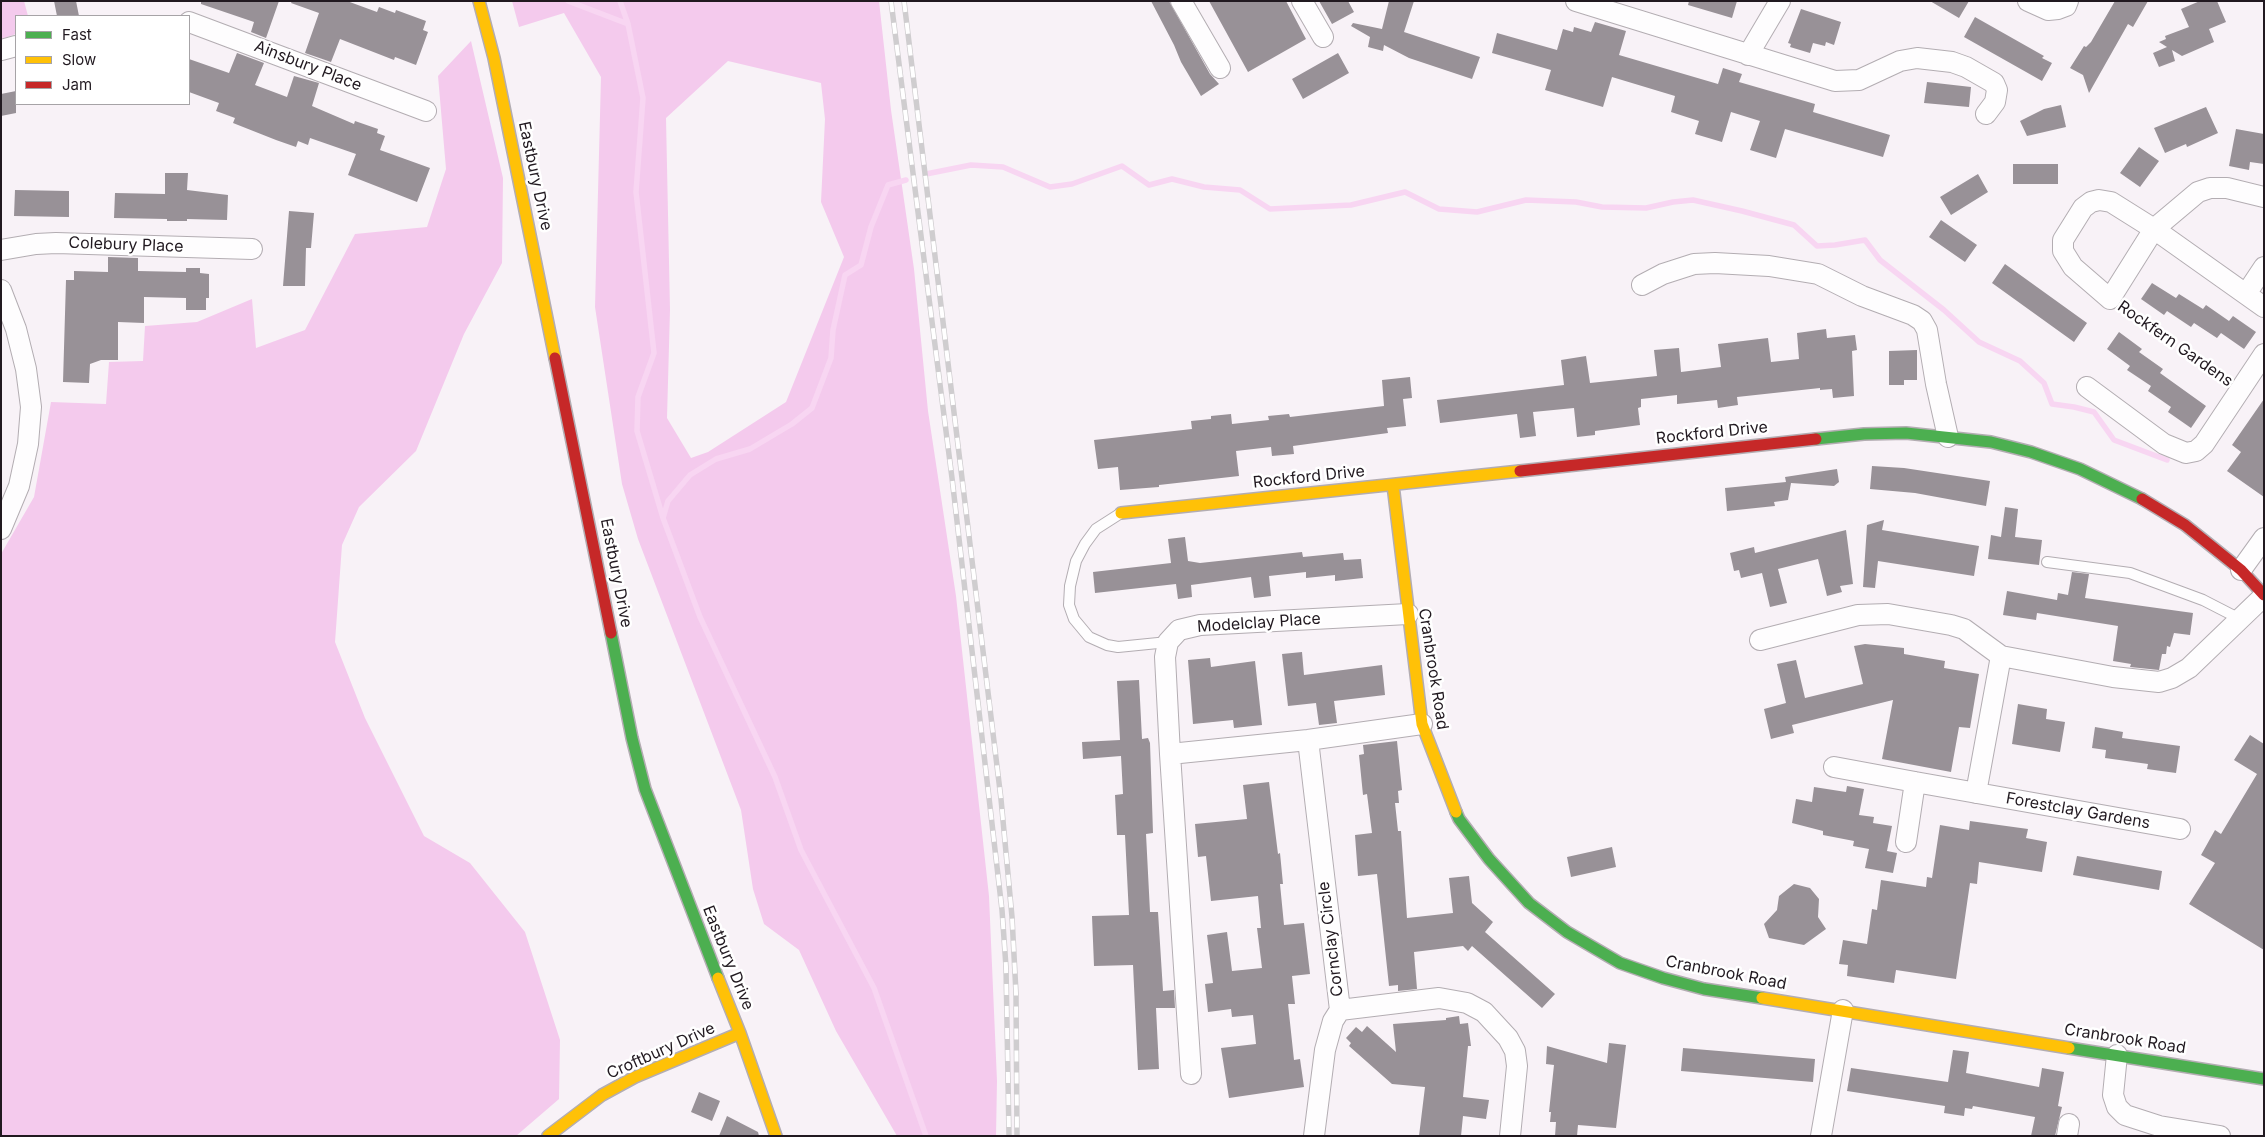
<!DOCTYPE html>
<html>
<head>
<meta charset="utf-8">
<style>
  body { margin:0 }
  #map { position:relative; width:2265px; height:1137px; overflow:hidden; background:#f8f2f7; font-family:Inter,sans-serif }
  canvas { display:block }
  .frame { position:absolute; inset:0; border:2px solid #211920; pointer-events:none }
  .legend { position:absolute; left:15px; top:15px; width:175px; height:90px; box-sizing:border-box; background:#fff; border:1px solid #a6a3a6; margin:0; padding:6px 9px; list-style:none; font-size:15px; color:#211920 }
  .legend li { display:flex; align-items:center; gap:10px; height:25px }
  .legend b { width:25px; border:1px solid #a6a3a6 }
</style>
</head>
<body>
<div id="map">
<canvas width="2265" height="1137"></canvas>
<div class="frame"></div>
<ul class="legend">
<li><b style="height:6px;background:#4caf50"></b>Fast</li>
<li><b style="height:6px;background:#ffc107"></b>Slow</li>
<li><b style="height:6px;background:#c62828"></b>Jam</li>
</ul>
</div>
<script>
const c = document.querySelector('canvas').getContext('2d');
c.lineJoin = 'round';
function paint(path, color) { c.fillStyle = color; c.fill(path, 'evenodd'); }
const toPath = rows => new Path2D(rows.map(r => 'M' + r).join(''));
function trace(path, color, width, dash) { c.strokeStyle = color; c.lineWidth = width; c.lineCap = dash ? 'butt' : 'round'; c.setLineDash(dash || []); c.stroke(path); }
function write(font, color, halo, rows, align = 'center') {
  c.font = font + ' Inter,sans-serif'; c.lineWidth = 5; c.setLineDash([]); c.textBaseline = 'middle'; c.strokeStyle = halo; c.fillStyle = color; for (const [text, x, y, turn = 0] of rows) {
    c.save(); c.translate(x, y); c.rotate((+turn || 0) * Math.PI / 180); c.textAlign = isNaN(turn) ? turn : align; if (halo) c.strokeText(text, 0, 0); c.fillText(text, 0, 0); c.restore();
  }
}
paint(toPath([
  [1,1,24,1,28,16,16,16,16,34,1,39],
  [512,1,879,1,891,110,914,269,928,411,956,596,989,896,997,1081,996,1136,897,1136,836,1031,799,950,764,924,753,889,741,810,638,539,622,484,595,307,601,77,564,13,519,27],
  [728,61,821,83,825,119,821,202,844,257,786,402,708,452,691,458,667,418,670,310,666,118],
  [471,41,503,178,502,263,464,334,416,451,359,507,342,545,335,642,365,718,424,836,470,863,525,932,560,1040,559,1099,516,1136,1,1136,1,554,34,497,51,402,106,404,109,362,143,361,145,326,197,322,252,299,256,348,305,330,355,234,427,227,446,169,438,76]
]), '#f4caed');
trace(toPath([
  [568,1,628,24],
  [620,1,628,24,643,98,636,192,654,353,638,397,637,431,663,518,700,617,775,777,801,850,874,988,926,1136],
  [926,174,971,165,1003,167,1050,187,1072,184,1122,166,1149,185,1172,179,1204,187,1240,190,1270,209,1351,205,1405,192,1439,209,1477,212,1526,200,1576,202,1602,207,1646,208,1673,202,1693,200,1742,211,1794,225,1817,246,1835,245,1865,240,1880,260,1944,310,1979,342,2020,361,2044,383,2052,404,2074,407,2094,412,2114,440,2167,460],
  [663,518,668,501,690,475,716,459,750,449,792,424,812,408,831,358,833,330,845,275,861,265,871,227,888,185,906,180]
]), '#f8d6f2', 5.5);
paint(toPath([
  [54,1,76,1,79,16,57,16],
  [201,1,279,1,266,38,251,32,254,22,201,4],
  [292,1,347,1,377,12,379,7,395,13,396,10,426,21,423,30,428,32,416,65,395,57,394,60,340,39,331,62,305,53,319,13,291,3],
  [1151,1,1169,1,1210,74,1219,84,1201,96,1181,62,1174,45],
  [1209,1,1286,1,1306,39,1248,72],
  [1319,1,1348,1,1354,12,1332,24],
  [1389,1,1414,1,1404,32,1480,57,1472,79,1409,58,1384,45,1383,51,1368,47,1370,37,1351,26,1353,23,1382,29],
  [1689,1,1737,1,1732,18,1688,5],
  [1930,1,1969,1,1959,18],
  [2115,1,2148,1,2133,27,2128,24,2089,93,2083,75,2070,68,2084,46,2086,47,2091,42],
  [2200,1,2217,1,2226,22,2209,29,2214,42,2182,56,2172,50,2175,61,2159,67,2153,53,2167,47,2159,42,2166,39,2165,36,2189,27,2181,9],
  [1801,9,1841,22,1834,45,1826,42,1825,46,1813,43,1810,53,1790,47,1791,44,1788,43],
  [1975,17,2044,56,2042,58,2052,63,2042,81,1964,37],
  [1595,22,1626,31,1619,55,1718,84,1723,68,1742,74,1739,82,1815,104,1813,112,1890,135,1883,157,1785,129,1776,158,1750,150,1760,121,1731,112,1722,142,1695,134,1699,121,1671,112,1675,96,1612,77,1603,107,1545,90,1551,70,1492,53,1497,33,1557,50,1563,29,1573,32,1574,27,1591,32],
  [237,53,264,63,255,85,287,97,294,76,319,83,312,106,354,124,355,121,378,129,377,133,385,136,380,150,430,168,417,202,348,175,356,154,310,138,308,145,298,141,296,147,276,140,233,123,235,118,216,111,219,103,189,92,189,59,229,73],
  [1338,53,1349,73,1303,99,1292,79],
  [1927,82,1971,87,1969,107,1924,103],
  [16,91,16,113,1,116,1,94],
  [2061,105,2066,127,2027,136,2020,121,2044,109],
  [2206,107,2218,133,2187,147,2186,144,2165,153,2154,128],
  [2236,129,2264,134,2264,164,2250,162,2249,170,2229,166],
  [2139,147,2159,161,2140,187,2120,173],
  [2013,164,2058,164,2058,184,2013,184],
  [165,173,188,173,187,190,228,195,227,220,187,219,187,221,167,221,167,219,114,218,115,193,165,194],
  [1978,174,1988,192,1951,215,1940,197],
  [15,190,69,191,69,217,14,216],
  [289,211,314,213,311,248,306,248,305,286,283,286],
  [1941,220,1977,245,1965,262,1929,237],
  [108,257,138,258,138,271,186,272,186,268,200,268,200,273,209,274,209,298,206,298,206,310,186,310,186,298,144,297,144,323,118,322,118,360,101,360,90,364,89,383,63,382,66,280,74,280,74,271,108,272],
  [2005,264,2087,323,2074,342,1992,283],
  [2152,283,2176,298,2179,294,2203,309,2206,305,2229,321,2233,316,2256,332,2244,349,2221,333,2217,338,2194,323,2191,327,2167,311,2164,315,2141,299],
  [1826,329,1827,338,1855,335,1857,350,1852,351,1854,396,1833,398,1832,389,1820,390,1820,388,1737,397,1738,405,1718,408,1717,400,1677,404,1677,395,1641,399,1641,407,1638,408,1640,425,1595,431,1595,435,1577,437,1574,408,1533,412,1536,436,1520,438,1517,414,1440,423,1437,400,1564,385,1561,360,1586,356,1590,383,1657,376,1654,350,1679,348,1681,372,1721,367,1718,344,1768,338,1771,362,1799,359,1797,333],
  [2119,332,2142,349,2139,352,2163,369,2160,373,2206,406,2191,428,2168,412,2171,407,2148,391,2151,386,2127,370,2130,366,2107,349],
  [1917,350,1917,380,1904,380,1904,385,1889,385,1889,351],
  [1410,377,1412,398,1403,399,1406,426,1387,428,1388,433,1293,446,1294,454,1272,456,1271,447,1236,451,1239,476,1159,485,1159,487,1120,490,1118,467,1098,469,1094,440,1192,429,1191,421,1211,419,1211,416,1231,414,1232,424,1269,420,1268,416,1289,414,1290,417,1384,406,1382,380],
  [2264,399,2264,497,2227,471,2241,452,2232,445],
  [1872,466,1904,468,1990,481,1986,506,1915,493,1870,489],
  [1837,469,1839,482,1834,486,1791,483,1788,500,1774,502,1775,506,1727,511,1725,488,1786,482,1785,477],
  [2005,507,2018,509,2015,537,2042,540,2039,565,1988,559,1991,535,2001,537],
  [1884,520,1882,530,1979,546,1974,576,1878,561,1875,588,1863,587,1867,525],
  [1846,530,1853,584,1840,586,1842,592,1827,596,1818,559,1778,569,1787,603,1770,607,1762,573,1741,578,1739,570,1734,571,1730,553,1754,547,1755,553],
  [1185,537,1188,561,1200,563,1302,552,1303,557,1343,553,1344,560,1361,559,1363,578,1335,581,1335,575,1306,578,1306,572,1269,576,1271,596,1254,598,1251,577,1191,585,1192,597,1178,599,1176,584,1095,593,1093,572,1171,563,1168,539],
  [2072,572,2089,574,2085,598,2193,613,2190,635,2174,633,2170,647,2167,646,2166,654,2162,654,2159,670,2130,667,2131,664,2113,661,2118,626,2037,613,2036,620,2003,615,2007,591,2057,600,2058,593,2068,595],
  [1865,644,1904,648,1904,654,1945,661,1944,668,1979,674,1970,728,1959,727,1951,772,1882,759,1893,700,1792,725,1794,733,1771,739,1764,709,1786,703,1777,664,1796,660,1805,698,1863,684,1854,646],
  [1302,652,1304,675,1382,665,1385,695,1334,701,1337,723,1319,725,1316,703,1288,706,1282,654],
  [1210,658,1211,667,1255,661,1262,725,1234,728,1233,720,1193,724,1188,660],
  [1139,680,1142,739,1148,738,1150,743,1153,833,1146,834,1150,912,1158,912,1163,991,1174,990,1175,1008,1156,1008,1159,1069,1138,1070,1133,965,1094,966,1092,916,1129,915,1125,835,1117,835,1115,795,1123,794,1121,756,1083,759,1082,742,1120,740,1117,681],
  [2018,704,2047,709,2046,719,2065,722,2060,752,2012,744],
  [2095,727,2123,732,2122,738,2180,746,2176,773,2147,769,2148,764,2105,758,2106,750,2092,748],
  [2250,735,2264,744,2264,950,2189,904,2215,863,2201,855,2215,830,2221,834,2257,774,2234,760],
  [1397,741,1402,790,1398,791,1399,803,1395,803,1398,831,1401,831,1407,918,1453,913,1449,878,1469,876,1472,903,1493,922,1485,932,1555,994,1542,1008,1472,946,1468,951,1463,946,1414,952,1417,989,1398,991,1398,985,1389,986,1377,874,1358,876,1355,835,1372,833,1367,794,1363,795,1359,755,1364,754,1363,745],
  [1269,782,1278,854,1280,853,1283,884,1280,884,1284,925,1304,923,1310,974,1292,976,1295,1004,1288,1004,1294,1060,1300,1059,1304,1087,1229,1098,1221,1048,1256,1044,1253,1015,1232,1017,1231,1009,1208,1012,1205,984,1213,983,1207,935,1227,932,1232,971,1262,968,1257,928,1261,928,1258,896,1211,901,1206,856,1198,857,1195,824,1247,819,1243,785],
  [1847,786,1864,789,1859,815,1874,817,1873,823,1892,826,1887,851,1897,853,1893,873,1865,868,1869,849,1853,846,1854,841,1823,835,1823,831,1792,823,1796,799,1812,802,1814,787,1846,792],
  [1970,821,2028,829,2026,838,2047,842,2042,872,1979,862,1977,884,1970,883,1956,979,1896,970,1894,983,1847,976,1848,965,1839,964,1843,940,1867,944,1872,909,1877,910,1881,880,1926,887,1927,877,1932,878,1940,825,1969,830],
  [1612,847,1616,867,1571,877,1567,857],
  [2077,856,2162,871,2159,890,2073,875],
  [1794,884,1810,888,1819,899,1818,917,1826,929,1804,945,1769,938,1764,924,1777,910,1779,896],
  [1459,1016,1460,1024,1468,1023,1471,1046,1468,1046,1463,1097,1489,1100,1486,1119,1463,1116,1461,1136,1419,1136,1425,1087,1392,1084,1349,1046,1351,1043,1346,1038,1356,1027,1362,1032,1367,1026,1396,1052,1393,1024,1446,1020,1446,1018],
  [1609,1043,1626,1045,1616,1128,1578,1125,1577,1136,1555,1136,1556,1122,1550,1122,1551,1112,1549,1112,1554,1065,1546,1064,1547,1046,1607,1063],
  [1683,1048,1815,1059,1813,1082,1681,1071],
  [1953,1050,1969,1052,1966,1073,2039,1087,2042,1068,2064,1072,2058,1106,2062,1107,2055,1136,2031,1136,2035,1117,1973,1106,1972,1109,1965,1108,1964,1116,1944,1113,1945,1106,1847,1091,1851,1068,1948,1082],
  [699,1092,720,1101,712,1121,691,1112],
  [727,1116,758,1132,759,1136,719,1136]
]), '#989197');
const lane = toPath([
  [1121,513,1096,529,1085,544,1076,561,1070,586,1069,605,1074,619,1089,637,1107,645,1118,647,1168,642],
  [2047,562,2130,573,2203,600,2240,619]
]);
const street = toPath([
  [1181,1,1220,68],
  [1302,1,1323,37],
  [1576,1,1835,81,1859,80,1900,61,1917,58,1952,62,1966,67,1994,83,1997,90,1995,102,1986,114],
  [2028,1,2048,10,2058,9,2066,6,2068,1],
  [189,22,426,111],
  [1,50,16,46],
  [1748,55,1780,1],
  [2264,197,2227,188,2210,188,2198,192,2154,229,2110,299,2073,267,2063,251,2063,240,2083,208,2091,202,2099,200,2111,202,2154,229,2264,307],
  [1,250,36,244,56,243,252,249],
  [1642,285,1663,274,1694,264,1715,263,1769,266,1818,274,1862,296,1913,315,1922,321,1927,330,1936,384,1948,437],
  [1,290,16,329,26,369,31,407,28,444,19,486,1,529],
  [2246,294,2264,267],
  [2087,387,2164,444,2186,453,2196,451,2204,444,2264,354],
  [2241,570,2264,538],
  [1760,640,1858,615,1888,614,1951,625,1964,629,2001,656,2113,677,2159,682,2172,678,2189,668,2264,596],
  [1308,740,1340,1010,1333,1021,1325,1050,1314,1136],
  [1170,754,1308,740,1422,724],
  [1834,767,1915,782],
  [1976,793,2001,656],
  [1906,842,1915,782,2180,829],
  [1340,1010,1439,998,1467,1003,1484,1012,1508,1038,1515,1051,1517,1066,1510,1136],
  [2117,1055,2113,1095,2117,1107,2125,1115,2159,1126,2220,1136],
  [1191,1074,1170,754,1165,657,1168,642,1179,630,1200,625,1408,614],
  [1821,1136,1843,1010],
  [2067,1136,2069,1124]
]);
const fast = toPath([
  [1816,439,1864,434,1906,433,1991,442,2031,452,2080,469,2142,499],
  [611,633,632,738,645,789,718,978],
  [1456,812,1459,819,1489,859,1529,903,1567,932,1620,963,1663,978,1704,989,1762,998],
  [2069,1048,2264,1079]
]);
const slow = toPath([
  [479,1,494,58,555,358],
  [1393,485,1422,724,1456,812],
  [1121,513,1520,471],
  [718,978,740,1033,776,1136],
  [1762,998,2069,1048],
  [548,1136,602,1095,635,1077,740,1033]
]);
const jam = toPath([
  [555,358,611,633],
  [1520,471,1816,439],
  [2142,499,2185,525,2241,570,2264,595]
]);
trace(lane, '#b3adb2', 12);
trace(street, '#b3adb2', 22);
trace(fast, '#b3adb2', 14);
trace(slow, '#b3adb2', 14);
trace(jam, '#b3adb2', 14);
trace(toPath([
  [2125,309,2226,380]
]), '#e2dfe2', 3, [2.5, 4]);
trace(lane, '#fefdfe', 10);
trace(street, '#fefdfe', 20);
trace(fast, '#4caf50', 11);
trace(slow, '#ffc107', 11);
trace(jam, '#c62828', 11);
const rail = toPath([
  [891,1,952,478,1002,910,1006,967,1009,1136],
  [904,1,1001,799,1012,917,1016,993,1017,1136]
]);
trace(rail, '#cfcdcf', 5.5);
trace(rail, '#fff', 4, [11]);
write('16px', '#211920', '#fff', [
  ["Ainsbury Place",308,66,21],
  ["Eastbury Drive",535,176,78],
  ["Colebury Place",126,245,2],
  ["Rockfern Gardens",2175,344,35],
  ["Rockford Drive",1712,433,-6],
  ["Rockford Drive",1309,477,-6],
  ["Eastbury Drive",616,573,79],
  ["Modelclay Place",1259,623,-4],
  ["Cranbrook Road",1433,669,81],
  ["Forestclay Gardens",2078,811,10],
  ["Cornclay Circle",1331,939,-97],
  ["Eastbury Drive",728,958,68],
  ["Cranbrook Road",1726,973,11],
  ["Cranbrook Road",2125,1039,9],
  ["Croftbury Drive",661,1051,-24]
]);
</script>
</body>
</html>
